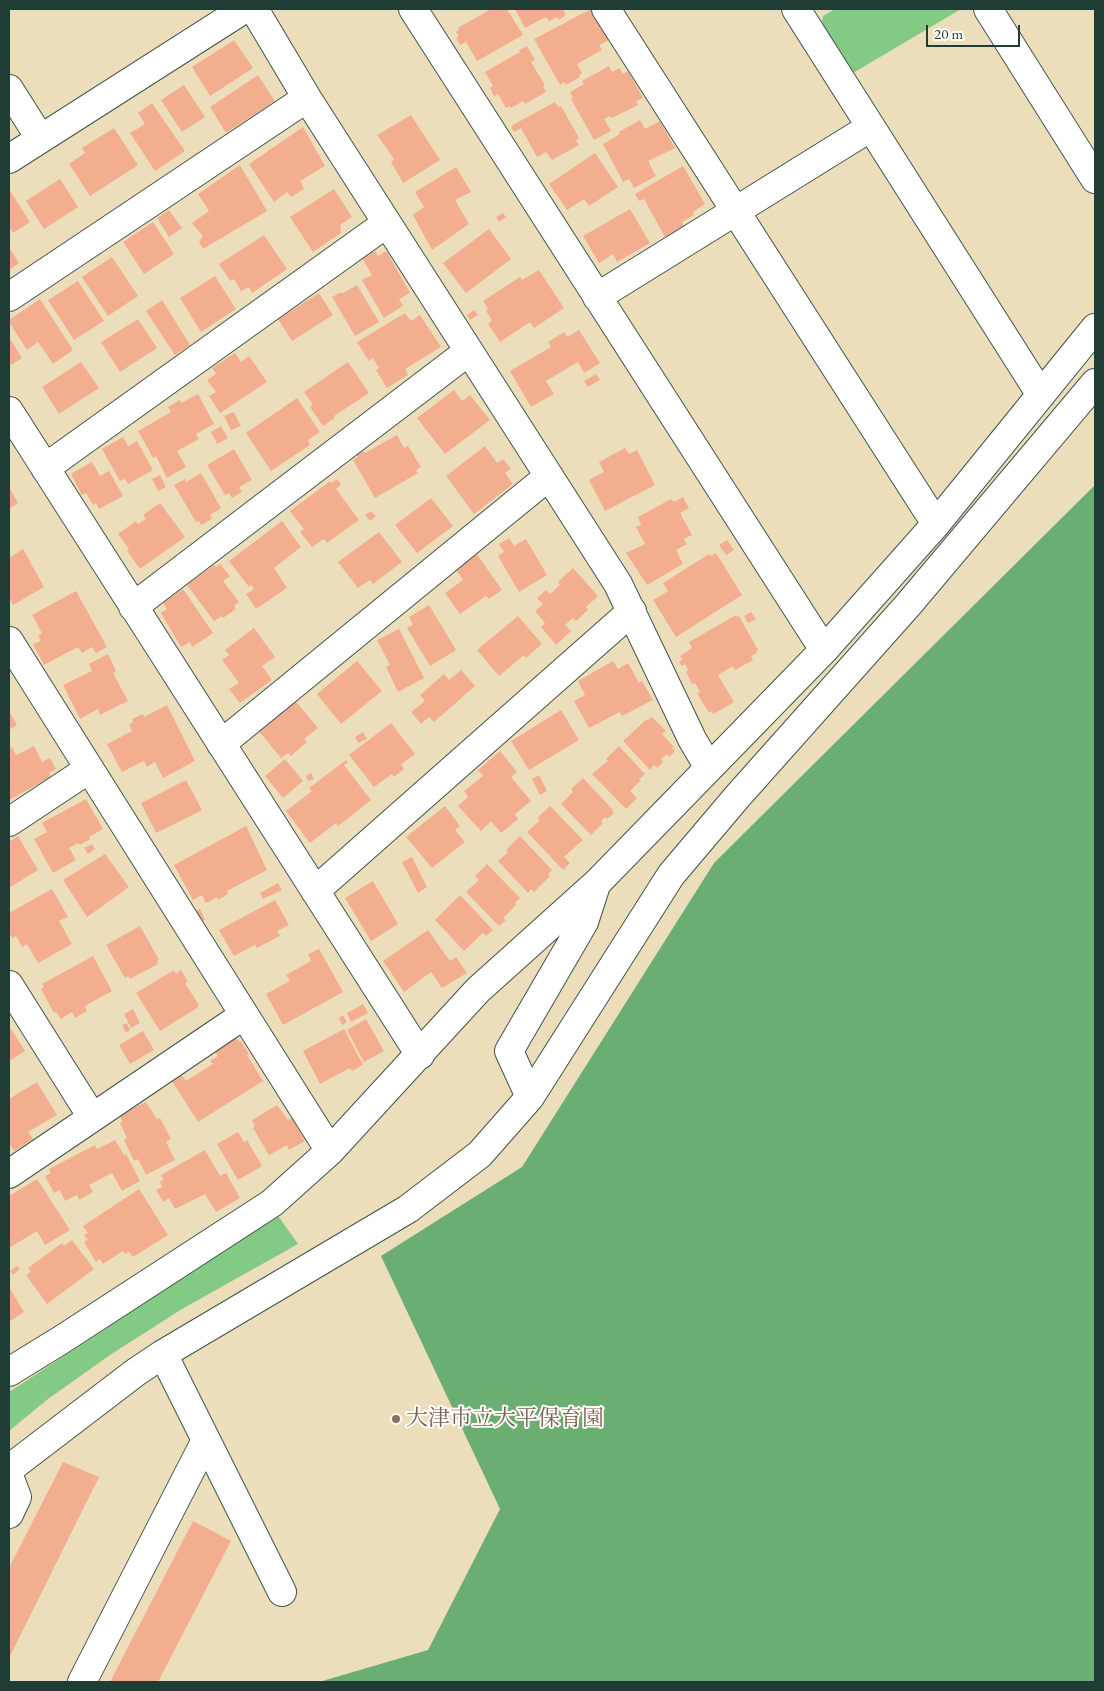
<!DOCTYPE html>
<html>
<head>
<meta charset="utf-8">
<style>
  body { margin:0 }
  #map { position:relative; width:1104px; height:1691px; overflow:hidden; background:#eddebb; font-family:"EB Garamond",serif }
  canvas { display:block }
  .frame { position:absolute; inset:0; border:10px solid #1f3d34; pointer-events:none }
  .scale { position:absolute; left:926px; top:25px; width:94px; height:22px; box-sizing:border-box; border:2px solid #1f3d34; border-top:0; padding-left:6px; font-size:15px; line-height:18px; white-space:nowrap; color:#1f3d34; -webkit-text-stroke:4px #fdfcf7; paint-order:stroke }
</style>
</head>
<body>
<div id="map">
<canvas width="1104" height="1691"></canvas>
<div class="frame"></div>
<div class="scale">20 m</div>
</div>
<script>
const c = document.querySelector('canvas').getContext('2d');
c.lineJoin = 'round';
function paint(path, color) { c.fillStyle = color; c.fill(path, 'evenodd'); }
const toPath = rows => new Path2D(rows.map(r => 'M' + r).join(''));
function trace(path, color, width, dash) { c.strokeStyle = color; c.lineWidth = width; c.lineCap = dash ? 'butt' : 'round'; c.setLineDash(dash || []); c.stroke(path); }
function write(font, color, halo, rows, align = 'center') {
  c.font = font + ' "EB Garamond","Noto Serif JP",serif'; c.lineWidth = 4; c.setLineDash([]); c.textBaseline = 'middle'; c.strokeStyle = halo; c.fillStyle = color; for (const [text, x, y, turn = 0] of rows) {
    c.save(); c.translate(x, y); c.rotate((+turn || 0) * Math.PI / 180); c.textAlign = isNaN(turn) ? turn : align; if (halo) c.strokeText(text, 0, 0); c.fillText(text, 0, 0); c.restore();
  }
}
paint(toPath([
  [835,9,961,9,848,76,821,31,823,16],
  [274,1210,298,1244,182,1309,110,1355,48,1399,9,1431,9,1392,107,1328,231,1242]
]), '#83ca85');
paint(toPath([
  [1095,485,1095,1682,319,1682,428,1650,500,1509,381,1256,522,1167,714,863]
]), '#6aae72');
paint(toPath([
  [491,9,507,9,523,35,477,61,466,42,460,45,456,38,459,36,456,32,459,30,458,28],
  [515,9,563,9,566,15,559,20,557,17,549,21,546,17,525,28],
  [591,9,609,40,599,45,602,50,577,64,582,73,579,75,580,77,566,85,564,82,560,85,534,39],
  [234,40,253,68,210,96,192,67],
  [527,46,535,60,531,62,545,85,543,86,546,92,525,104,523,101,511,108,509,106,506,108,498,94,494,96,490,88,493,86,485,72,520,52,519,50],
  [609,66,612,72,620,68,623,74,628,71,643,98,636,101,638,105,612,118,610,116,604,119,611,131,594,140,571,99,573,98,570,92,584,84,582,81],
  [258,75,275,101,226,133,210,107],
  [184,85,205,117,182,132,161,100],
  [555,102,558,107,561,106,579,138,576,140,579,145,552,160,546,152,537,157,521,128,514,132,511,126],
  [152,103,185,151,155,171,130,133,145,124,138,113],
  [411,115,440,160,403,183,391,162,394,159,377,135],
  [640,120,645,129,660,121,675,148,648,161,656,176,634,188,629,179,623,182,603,144,620,134,619,132],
  [303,127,325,166,300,181,304,189,291,197,287,192,274,202,249,164],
  [114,128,138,165,90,196,69,164,85,153,82,148],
  [595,153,618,187,589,206,584,199,567,210,549,184],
  [240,165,267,211,203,249,199,242,203,236,192,223,209,211,198,194],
  [683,166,705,204,693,212,694,215,682,222,685,227,666,239,644,199,639,201,635,194],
  [456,167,471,192,455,200,469,224,432,250,413,215,424,207,415,192],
  [60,179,78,207,44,229,26,201],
  [9,189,30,222,13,233,9,227],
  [334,189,352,217,340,225,341,233,313,252,290,217],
  [630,209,650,243,617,262,613,254,599,263,583,236],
  [169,210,182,228,169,237,157,218],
  [503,213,506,217,499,222,496,217],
  [153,222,174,254,144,274,123,242],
  [489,229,511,259,466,293,443,263],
  [264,235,287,269,252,293,249,287,241,291,234,279,230,281,219,264],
  [9,247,19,263,9,270],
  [375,251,378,256,384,252,387,252,410,293,399,299,403,306,384,318,362,280,372,275,362,258],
  [112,257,138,296,108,316,82,277],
  [539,270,564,308,534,328,530,322,500,342,488,324,492,320,486,311,488,309,483,301,520,277,522,280],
  [215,276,236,309,201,332,180,298],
  [78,281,104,321,74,340,48,300],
  [357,285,379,322,355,336,332,297,341,292,341,294],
  [319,293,333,315,292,341,278,319],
  [40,299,73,350,53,364,38,342,27,350,9,322,9,320],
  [162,300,190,345,175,355,146,311],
  [474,310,478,315,470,320,467,315],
  [405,313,411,321,420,315,441,347,405,369,408,375,387,388,376,370,379,368,373,358,369,361,357,342],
  [138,319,157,348,120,372,101,342],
  [579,330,600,363,584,373,578,362,546,381,554,394,531,407,510,371,551,347,548,342,564,332,567,337],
  [9,337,22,358,11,365,9,361],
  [235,353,241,362,249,356,267,382,220,413,209,396,216,392,207,380,216,374,212,368],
  [81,362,99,388,59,414,42,387],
  [348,362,369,393,334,416,335,418,323,426,310,407,313,405,304,392],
  [596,374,600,380,588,387,584,381],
  [454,390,462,401,470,395,490,420,445,454,417,418],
  [198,394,214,424,196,434,199,439,177,451,186,467,167,478,156,456,153,458,138,431,171,412,168,407,180,400,181,403],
  [297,398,320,432,308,440,310,445,271,471,246,433],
  [234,412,241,426,231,430,224,416],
  [221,426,228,438,217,444,211,432],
  [397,435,404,448,408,446,421,467,416,470,418,473,375,498,353,460,358,457,356,455,363,451,365,453],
  [123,437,128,446,137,441,153,470,128,484,125,479,120,481,102,449],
  [485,446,497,463,503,459,511,469,505,473,513,484,474,514,446,476],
  [625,448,629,454,637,450,655,485,605,511,589,480,604,472,599,462],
  [234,449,252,480,239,487,242,492,232,498,229,493,225,495,207,465],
  [92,462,100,476,109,471,123,496,99,509,96,503,93,505,86,493,82,495,71,474],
  [201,473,221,508,210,515,212,519,201,525,199,521,196,522,174,485,185,479,186,482],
  [160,475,166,487,158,491,152,479],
  [337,479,341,484,336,489,359,520,327,543,324,539,312,547,300,532,304,529,290,511,330,481,331,483],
  [9,487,18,503,9,509],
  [683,497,689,508,680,513,692,535,684,539,687,544,676,550,683,564,647,585,626,553,645,544,636,527,641,525,638,517,671,499,674,502],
  [431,498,453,526,417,553,395,525],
  [160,503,185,537,140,569,127,551,129,549,118,534,136,521,138,524,146,519,143,515],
  [371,511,376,516,370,521,365,515],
  [282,521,301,547,274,568,287,588,256,609,246,594,254,589,251,585,249,587,229,561],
  [379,532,402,562,373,584,370,580,358,588,338,562],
  [509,538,514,546,526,539,547,575,519,592,498,556,504,552,499,544],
  [727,540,734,550,726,555,719,545],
  [23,549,44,587,13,605,9,597,9,558],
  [476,553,502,590,489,599,486,596,460,614,445,593,463,580,455,568],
  [716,553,742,595,676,637,653,600,668,591,663,583,709,554,711,556],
  [220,564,230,576,223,581,239,602,234,606,236,609,223,618,222,616,214,621,187,585,214,565,216,567],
  [573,568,598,596,586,607,588,610,576,621,573,618,565,625,571,631,556,645,541,627,545,623,535,611,543,604,537,598,546,590,550,594,560,585,558,582],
  [183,589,213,633,192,647,190,642,181,647,161,613,167,609,163,603],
  [76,591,107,647,96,653,92,647,82,653,78,647,44,665,33,644,41,641,38,636,42,633,32,615],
  [429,605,456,650,430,666,407,628,413,625,409,617],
  [751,612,756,619,748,623,744,616],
  [736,615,737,617,739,616,758,650,756,651,757,653,751,656,753,660,735,670,733,666,718,675,734,702,713,714,712,711,709,713,697,693,700,692,695,683,692,684,686,672,688,670,685,664,682,666,679,662,682,660,680,656,692,648,689,642],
  [518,616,542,644,526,658,524,655,499,676,477,650],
  [254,628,275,657,262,666,272,680,240,703,229,689,239,683,222,660,229,655,225,650],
  [399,629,424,678,398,692,386,667,390,665,377,640],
  [108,654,116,671,113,673,128,701,100,715,98,709,80,719,63,685,92,671,89,664],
  [357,661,382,691,341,724,317,694],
  [613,661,618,669,628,663,639,683,642,681,653,700,622,716,620,712,589,728,574,701,585,695,578,681],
  [461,670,475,686,434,722,429,717,421,724,411,712,425,701,420,695,444,674,449,680],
  [294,699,318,728,304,739,307,742,291,756,288,753,281,758,257,729],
  [167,705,195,761,163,778,155,762,147,767,144,761,122,772,107,744,132,731,129,724,133,722,132,719,143,714,144,717],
  [561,710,579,740,529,770,511,741],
  [9,711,17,725,9,730],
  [652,717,666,731,662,734,674,747,672,748,675,751,669,757,667,754,661,759,663,762,657,768,654,765,650,770,623,741,647,719,648,720],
  [391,723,415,754,401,764,404,769,394,777,392,774,374,787,349,755],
  [363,732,367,739,358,743,355,737],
  [34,746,42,762,50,758,56,769,49,773,51,777,9,800,9,749,12,747,16,755],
  [619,746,645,774,639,779,641,780,630,791,637,798,626,809,592,774,608,761,606,759],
  [500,751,517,772,511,777,531,801,515,814,518,819,501,833,491,821,481,831,458,806,468,797,464,791,483,776,478,770],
  [285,759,303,781,283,798,265,776],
  [346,760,348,762,344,765,371,800,338,826,336,823,310,843,286,811,312,791,309,788],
  [311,773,314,779,308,781,306,776],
  [539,775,547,791,540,795,532,779],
  [583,778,613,810,612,810,614,813,607,819,605,817,601,821,603,823,591,835,561,804,573,792,571,789],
  [186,780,202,810,156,833,141,803],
  [86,799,103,829,89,837,90,839,80,845,78,843,69,848,76,860,53,873,34,839,47,832,42,823],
  [445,806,460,826,455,830,465,842,432,868,406,837],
  [550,806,583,840,564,857,570,863,563,870,527,832,540,820,537,818],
  [246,826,267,870,227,891,228,894,218,900,217,897,206,903,202,895,193,900,174,865],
  [18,836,38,870,9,888,9,842],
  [520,836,552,870,548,874,550,876,534,892,531,889,528,893,498,861,508,852,506,850],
  [92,844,95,849,88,854,84,848],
  [105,854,129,887,87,917,63,880],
  [412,857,427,887,418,893,402,862],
  [487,864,520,898,515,903,516,905,503,918,506,920,499,926,466,892,479,880,475,876],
  [373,881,398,924,371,941,345,898],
  [278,883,282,890,263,899,260,893],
  [52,889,68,917,59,921,72,944,38,963,27,944,22,947,16,936,12,938,9,932,9,913],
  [460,895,493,930,486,936,483,933,464,951,435,920],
  [275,900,289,925,277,931,280,936,257,948,255,945,234,956,219,930],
  [200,909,205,920,201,922,196,910],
  [140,926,159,960,157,961,158,964,130,979,128,976,125,978,106,945],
  [428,930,450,961,456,957,467,973,442,988,431,972,404,992,383,961],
  [319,949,343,992,283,1025,266,994,290,981,286,975,311,961,308,954],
  [93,956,112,991,85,1006,87,1011,75,1018,72,1012,61,1019,56,1012,54,1013,41,989,44,987,42,984],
  [174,970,176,974,181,970,188,982,185,983,199,1005,197,1008,160,1031,136,993],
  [363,1004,368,1013,351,1022,347,1013],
  [133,1009,140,1023,131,1028,124,1014],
  [343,1015,347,1022,342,1025,339,1018],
  [366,1019,384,1051,364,1062,347,1030],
  [127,1023,130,1030,126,1033,122,1025],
  [11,1029,25,1051,9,1061,9,1030],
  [344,1029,363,1065,352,1071,350,1068,320,1084,303,1051],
  [143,1031,154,1050,130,1064,119,1045],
  [236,1037,239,1042,241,1041,249,1054,247,1055,263,1081,198,1122,172,1081,182,1075,186,1081,213,1064,210,1061,218,1056,214,1050],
  [37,1082,57,1115,28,1132,33,1139,14,1151,9,1143,9,1099],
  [146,1102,157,1119,160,1118,171,1139,166,1142,175,1160,146,1175,138,1159,134,1161,124,1140,127,1138,120,1123,123,1122,119,1115],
  [277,1105,288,1120,292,1118,305,1141,289,1150,287,1145,269,1155,253,1128,255,1126,252,1120],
  [238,1132,244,1142,247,1140,262,1166,238,1180,217,1144],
  [115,1140,124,1155,126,1154,140,1181,122,1191,112,1173,89,1185,93,1192,79,1200,77,1195,65,1201,60,1190,54,1193,45,1176,51,1173,49,1169,95,1145,97,1149],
  [205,1150,220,1176,226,1173,240,1198,216,1212,205,1194,175,1209,169,1198,163,1202,156,1190,162,1187,160,1182,164,1179,161,1175],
  [37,1179,70,1230,45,1245,37,1231,9,1248,9,1196],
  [139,1189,168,1235,133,1257,129,1252,125,1254,123,1251,103,1264,100,1259,96,1262,84,1242,88,1240,84,1235,88,1233,83,1226],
  [72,1240,94,1269,47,1304,26,1275,31,1272,28,1268,62,1243,64,1246],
  [17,1266,20,1269,13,1275,10,1271],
  [9,1287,24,1312,9,1322],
  [63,1462,99,1477,9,1658,9,1568],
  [193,1521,231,1541,158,1682,110,1682]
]), '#f3ae90');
const minor = toPath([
  [254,9,307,98,618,584,692,739,709,768],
  [413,9,824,650],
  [606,9,936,524],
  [796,9,1041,395],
  [988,9,1095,179],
  [9,89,40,138],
  [9,159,244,9],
  [9,297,307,98],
  [597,297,871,127],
  [9,411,420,1055],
  [45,468,387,223],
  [133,607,469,351],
  [9,641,330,1151],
  [221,744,549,476],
  [9,822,89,769],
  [315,891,632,611],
  [9,985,92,1117],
  [530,1097,509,1051,584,922,596,885],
  [9,1174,244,1015],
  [163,1354,282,1592],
  [9,1372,61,1340,272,1203,330,1151,478,990,597,883,824,650,936,524,1095,328],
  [9,1469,136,1372,163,1354,408,1209,480,1154,530,1097,671,875,737,797,908,605,1095,383],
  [9,1476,17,1497,9,1514],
  [82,1682,206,1440]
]);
trace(minor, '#3e5548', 30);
trace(minor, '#fff', 28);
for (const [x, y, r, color] of [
  [396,1419,5,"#8d6e63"]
]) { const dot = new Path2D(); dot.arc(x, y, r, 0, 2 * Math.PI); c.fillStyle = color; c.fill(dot); trace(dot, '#fdfcf7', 2); }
write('22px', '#785e54', '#fdfcf7', [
  ["大津市立大平保育園",406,1419]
], 'left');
</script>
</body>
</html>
